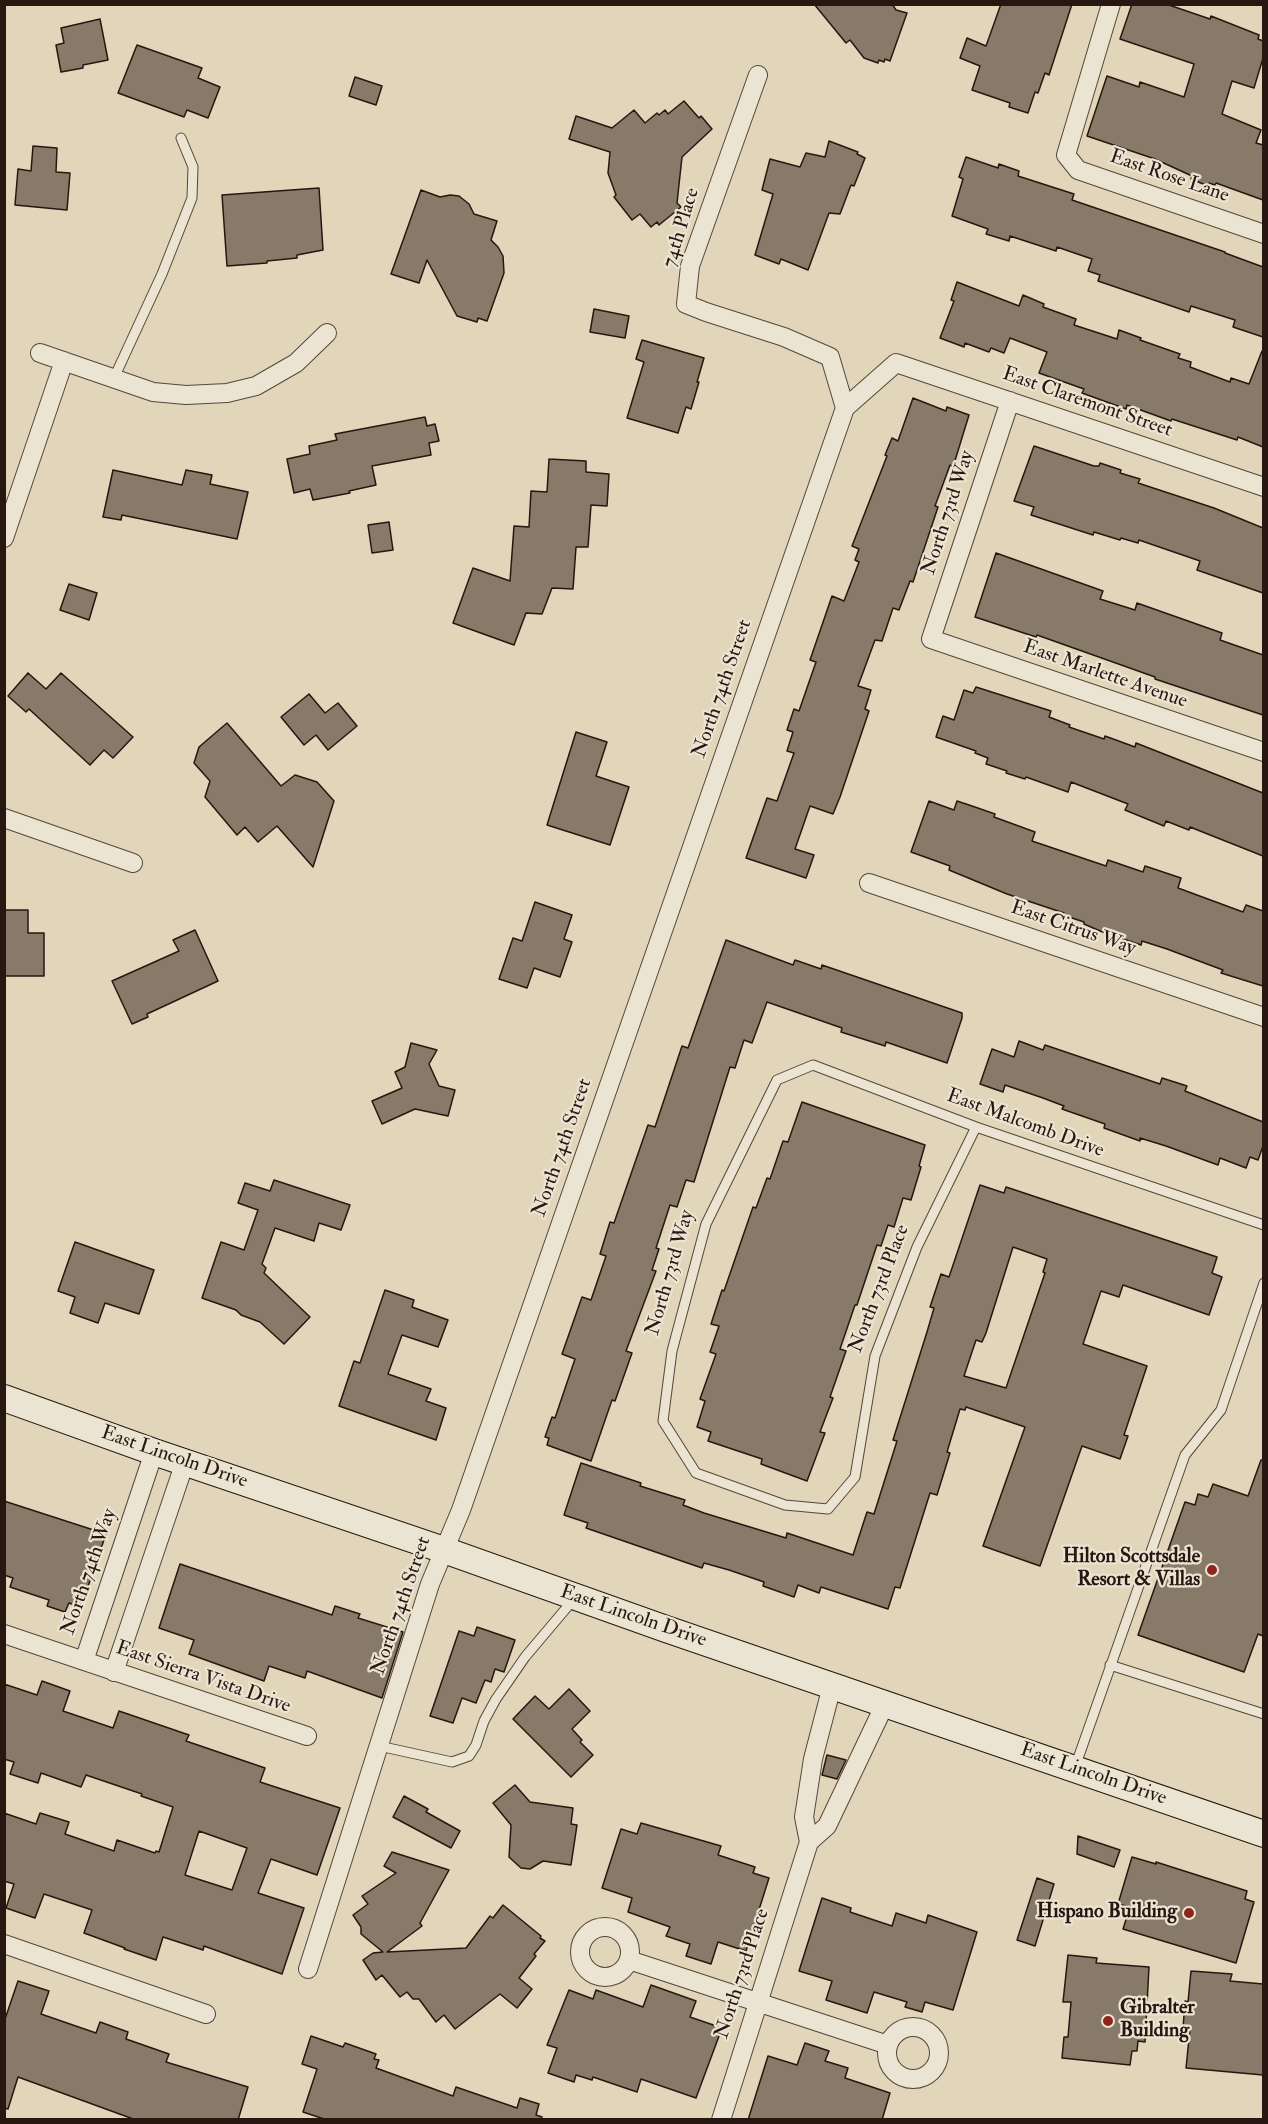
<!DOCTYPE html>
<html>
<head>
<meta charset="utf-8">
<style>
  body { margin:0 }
  #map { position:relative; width:1268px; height:2124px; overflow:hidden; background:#e1d5ba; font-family:"IM FELL Double Pica",serif }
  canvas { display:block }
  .frame { position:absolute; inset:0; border:6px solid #261710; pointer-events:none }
</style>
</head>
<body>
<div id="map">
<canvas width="1268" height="2124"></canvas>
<div class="frame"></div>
</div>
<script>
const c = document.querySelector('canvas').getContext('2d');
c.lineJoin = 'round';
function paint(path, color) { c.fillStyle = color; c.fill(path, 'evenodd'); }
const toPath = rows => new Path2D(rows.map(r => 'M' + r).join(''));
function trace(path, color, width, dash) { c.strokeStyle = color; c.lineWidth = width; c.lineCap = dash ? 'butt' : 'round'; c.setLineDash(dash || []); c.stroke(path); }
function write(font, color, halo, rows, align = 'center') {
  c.font = font + ' "IM FELL Double Pica",serif'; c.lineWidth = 4.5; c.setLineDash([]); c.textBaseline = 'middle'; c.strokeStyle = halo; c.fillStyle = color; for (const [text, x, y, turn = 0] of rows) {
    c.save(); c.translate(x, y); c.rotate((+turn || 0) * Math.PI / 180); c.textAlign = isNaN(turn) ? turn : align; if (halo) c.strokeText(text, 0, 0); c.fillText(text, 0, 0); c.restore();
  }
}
const building = toPath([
  [814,4,892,4,896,10,907,13,890,61,885,59,884,62,879,60,878,63,864,58,850,40,846,43,814,4],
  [1001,4,1072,4,1049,75,1045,73,1038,93,1035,92,1028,113,1009,107,1010,103,972,90,980,66,960,58,967,38,986,46,1001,4],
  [1132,4,1166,4,1210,19,1211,16,1259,35,1258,39,1263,41,1263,58,1254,88,1232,81,1222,114,1261,130,1256,143,1263,145,1263,200,1216,183,1215,185,1209,183,1208,186,1191,179,1192,176,1155,159,1087,136,1107,76,1139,87,1140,82,1184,97,1194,64,1120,39,1132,4],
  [100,19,108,60,83,65,83,68,61,72,56,45,64,43,61,28,100,19],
  [137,45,202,68,198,78,220,87,208,118,187,110,184,117,118,93,137,45],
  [355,77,382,86,376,105,349,96,355,77],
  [684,101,699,118,701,116,712,129,682,157,677,203,681,207,659,225,657,222,651,227,640,214,632,220,614,197,616,195,608,173,610,152,569,139,576,116,612,128,634,110,645,123,657,113,659,115,665,110,668,114,684,101],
  [829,141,858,152,857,154,865,158,854,186,851,185,840,214,829,213,808,270,781,259,779,264,755,255,773,194,762,190,770,159,800,167,806,153,825,157,829,141],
  [33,146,57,148,56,172,70,173,67,210,15,205,18,169,31,171,33,146],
  [966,157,998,168,999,164,1019,171,1018,176,1074,194,1072,200,1225,252,1225,253,1263,267,1263,337,1233,327,1235,320,1191,306,1189,312,1098,281,1100,275,1088,271,1092,259,1057,247,1056,251,1010,236,1009,241,986,234,988,229,952,216,963,179,959,177,966,157],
  [319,188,323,250,297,255,297,258,267,261,267,263,227,266,222,195,319,188],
  [421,190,440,197,450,195,459,196,469,204,474,214,497,221,491,240,498,247,503,256,504,273,487,321,478,318,477,322,457,316,427,260,419,283,391,274,421,190],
  [957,282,1019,306,1023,295,1044,304,1043,307,1076,319,1074,325,1117,339,1119,330,1141,338,1140,340,1180,354,1178,358,1191,362,1190,367,1230,382,1231,378,1249,384,1262,351,1263,351,1263,447,1238,437,1237,440,1172,419,1171,421,1127,405,1126,409,1082,393,1084,389,1039,373,1047,352,1010,338,1004,353,991,348,989,352,965,343,964,347,940,338,954,301,951,300,957,282],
  [594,309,629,316,625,338,590,332,594,309],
  [642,340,704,358,697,382,699,382,691,409,686,407,678,433,627,418,644,362,636,359,642,340],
  [913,398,946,411,947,407,969,415,953,467,950,465,935,506,938,507,913,582,910,581,899,610,893,608,882,641,875,640,858,686,871,690,865,709,869,711,840,797,833,814,810,806,795,849,814,855,806,878,746,858,767,798,777,801,794,753,787,751,793,732,787,730,794,709,799,711,816,662,810,660,832,596,844,601,859,562,855,560,859,549,852,546,887,456,885,455,892,438,898,441,913,398],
  [425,417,427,426,435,424,439,441,429,443,431,455,372,466,376,485,349,491,350,493,313,500,310,489,294,493,287,459,310,454,309,446,337,440,335,434,425,417],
  [1034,446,1094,466,1099,466,1100,463,1121,470,1120,473,1140,479,1138,483,1214,508,1263,528,1263,593,1197,570,1200,561,1139,540,1138,543,1121,538,1120,540,1094,532,1093,535,1031,515,1034,507,1014,501,1034,446],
  [549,459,586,461,586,472,609,474,607,506,591,505,588,547,576,547,573,589,552,588,542,614,526,613,514,645,453,623,473,568,510,581,514,526,529,527,531,491,547,492,549,459],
  [113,470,182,485,186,470,212,475,210,484,248,492,237,539,122,515,121,520,103,517,113,470],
  [389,522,393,550,372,553,368,525,389,522],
  [996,553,1103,591,1100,599,1135,610,1137,603,1222,633,1220,640,1263,655,1263,715,1155,679,1155,677,1037,635,1036,637,975,617,996,553],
  [69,584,97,593,89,620,60,610,69,584],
  [28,673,46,689,61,673,133,737,113,758,104,750,90,765,29,709,26,712,8,696,28,673],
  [976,687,1051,711,1049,717,1070,725,1069,727,1104,739,1105,736,1135,747,1136,743,1263,793,1263,856,1190,827,1189,830,1166,821,1164,826,1125,810,1128,804,1071,782,1068,792,1026,777,1025,779,1006,773,1007,771,986,764,988,758,975,753,976,751,936,737,943,716,954,720,964,690,973,693,976,687],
  [309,694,325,713,338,703,357,726,328,750,316,735,304,745,281,717,309,694],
  [227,723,281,786,295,775,317,782,334,801,313,867,277,826,258,842,245,827,237,835,205,797,210,781,194,763,199,747,227,723],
  [576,732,607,742,596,776,629,787,610,845,547,825,576,732],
  [929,801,954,810,957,801,972,806,995,814,994,817,1035,832,1032,841,1106,866,1108,860,1143,872,1145,866,1181,878,1178,888,1243,912,1246,905,1263,911,1263,986,1221,973,1223,970,1167,949,1142,941,1141,945,1100,931,1084,924,1084,922,1063,915,1064,913,1007,894,949,870,950,866,911,852,929,801],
  [535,902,572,915,564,939,572,942,560,977,534,968,527,988,499,979,513,938,522,941,535,902],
  [4,910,28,910,28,933,44,933,44,976,4,976,4,910],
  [195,930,218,981,147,1014,148,1017,132,1024,112,981,179,951,173,940,195,930],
  [726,940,793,965,795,960,821,969,822,965,962,1013,962,1018,947,1063,886,1042,885,1046,841,1032,842,1028,767,1002,752,1043,744,1040,735,1068,730,1067,694,1182,686,1180,677,1207,670,1205,656,1248,659,1249,652,1270,656,1271,626,1351,632,1353,615,1401,612,1400,591,1461,547,1445,549,1438,545,1437,552,1417,555,1418,575,1359,562,1354,582,1297,591,1300,606,1256,600,1254,610,1222,614,1223,648,1125,655,1127,682,1046,688,1048,726,940],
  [1019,1041,1043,1050,1045,1045,1160,1084,1162,1078,1187,1086,1185,1091,1263,1122,1263,1146,1258,1160,1250,1157,1246,1168,1220,1158,1218,1165,1166,1146,1140,1138,1140,1141,1104,1128,1105,1124,1062,1109,1064,1106,1043,1098,1005,1085,1003,1092,980,1084,992,1049,1014,1057,1019,1041],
  [411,1043,437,1050,429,1064,439,1086,455,1090,448,1116,415,1109,382,1124,372,1101,402,1088,395,1072,405,1067,411,1043],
  [802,1102,925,1145,919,1166,921,1167,911,1200,903,1198,894,1227,888,1225,881,1246,877,1245,857,1305,855,1305,840,1349,846,1351,830,1397,833,1398,820,1432,825,1433,807,1481,761,1464,762,1459,708,1441,711,1432,697,1427,705,1401,700,1399,716,1354,710,1352,719,1326,711,1324,722,1290,724,1291,753,1207,756,1208,767,1178,770,1179,783,1141,788,1142,802,1102],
  [274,1180,350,1205,341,1230,319,1223,314,1241,275,1228,262,1264,266,1268,264,1273,310,1317,284,1344,260,1322,241,1315,236,1310,202,1298,221,1242,244,1250,258,1210,238,1203,245,1183,270,1191,274,1180],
  [980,1185,1004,1193,1006,1187,1217,1257,1212,1273,1222,1277,1209,1315,1123,1285,1119,1297,1101,1291,1083,1344,1147,1366,1124,1435,1128,1436,1120,1459,1082,1446,1040,1566,983,1546,1025,1427,966,1407,965,1410,960,1409,947,1452,950,1453,937,1495,930,1493,900,1588,895,1587,888,1609,821,1587,819,1593,798,1585,794,1597,763,1586,764,1582,729,1570,704,1563,702,1568,586,1528,588,1523,564,1515,581,1463,641,1483,640,1486,685,1500,683,1505,704,1513,786,1538,787,1533,853,1555,867,1512,874,1514,897,1441,893,1440,927,1332,934,1308,930,1307,941,1274,949,1277,980,1185],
  [1013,1247,1047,1259,1043,1272,1045,1273,1006,1388,964,1376,976,1340,982,1342,986,1333,1013,1247],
  [75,1242,154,1270,139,1314,105,1303,98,1323,70,1313,75,1297,58,1291,75,1242],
  [385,1290,414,1300,412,1307,448,1320,438,1347,402,1335,388,1374,431,1389,426,1401,446,1408,436,1440,339,1406,354,1361,360,1363,385,1290],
  [1261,1460,1263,1460,1263,1636,1258,1634,1244,1672,1138,1635,1185,1502,1195,1505,1198,1494,1208,1497,1213,1484,1248,1496,1261,1460],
  [4,1501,106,1534,81,1607,69,1603,65,1612,47,1606,49,1600,10,1587,13,1578,4,1575,4,1501],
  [180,1564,332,1615,335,1606,360,1614,358,1618,403,1632,382,1698,307,1671,305,1678,269,1666,264,1681,189,1654,194,1640,159,1628,180,1564],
  [477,1627,515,1640,504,1672,495,1669,491,1682,485,1680,476,1703,462,1698,453,1723,430,1716,459,1631,474,1636,477,1627],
  [42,1681,70,1691,63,1711,113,1728,119,1711,189,1735,186,1741,265,1768,260,1782,340,1808,317,1875,271,1859,258,1893,304,1908,282,1974,204,1946,203,1950,163,1937,156,1960,124,1949,125,1948,84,1933,92,1910,44,1894,35,1918,6,1908,14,1884,4,1881,4,1813,36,1824,40,1813,69,1822,65,1834,114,1851,117,1840,155,1853,156,1851,159,1852,173,1807,141,1796,142,1794,86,1775,81,1787,41,1773,38,1783,10,1774,14,1762,4,1759,4,1684,37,1695,42,1681],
  [199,1831,247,1848,232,1890,185,1875,199,1831],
  [569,1689,590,1711,572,1729,582,1740,580,1742,593,1755,571,1777,513,1719,535,1696,549,1709,569,1689],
  [827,1755,846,1760,837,1779,822,1775,827,1755],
  [515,1785,530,1802,573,1808,571,1824,577,1825,571,1865,543,1861,530,1869,521,1868,509,1857,511,1825,493,1803,515,1785],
  [404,1796,428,1809,426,1812,460,1831,451,1848,393,1817,404,1796],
  [641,1823,721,1846,718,1855,755,1867,753,1873,769,1878,746,1951,718,1942,711,1964,686,1956,690,1944,666,1936,670,1927,628,1912,632,1898,602,1888,621,1829,637,1834,641,1823],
  [1078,1836,1120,1850,1114,1867,1077,1854,1078,1836],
  [392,1852,449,1870,420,1923,422,1926,387,1952,466,1948,490,1916,493,1918,503,1905,541,1936,540,1938,545,1941,534,1954,536,1956,519,1978,532,1989,517,2008,500,1994,455,2029,444,2015,436,2022,419,1999,413,1999,407,1992,400,1997,382,1975,376,1980,363,1960,373,1953,383,1952,361,1934,361,1927,353,1915,368,1904,362,1896,396,1873,384,1866,392,1852],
  [1132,1857,1156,1864,1156,1862,1247,1891,1245,1899,1254,1902,1236,1963,1123,1929,1130,1907,1118,1904,1132,1857],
  [1037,1878,1054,1884,1035,1946,1017,1940,1037,1878],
  [822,1898,851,1908,850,1912,892,1926,896,1913,926,1923,928,1915,977,1932,953,2010,925,2002,922,2012,905,2007,907,2002,874,1992,867,2013,826,2000,832,1981,799,1971,822,1898],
  [1068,1955,1097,1958,1096,1963,1149,1967,1145,2042,1138,2041,1137,2051,1132,2051,1130,2065,1062,2058,1064,2037,1068,2037,1071,2002,1063,2002,1068,1955],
  [1191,1971,1232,1974,1230,1981,1263,1984,1263,2075,1186,2068,1190,2029,1183,2029,1185,2001,1188,2002,1191,1971],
  [18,1981,49,1991,41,2014,96,2033,100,2022,128,2032,126,2039,169,2054,166,2062,248,2087,238,2120,136,2120,18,2077,8,2109,4,2108,4,2022,18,1981],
  [651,1985,696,2001,690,2017,722,2028,696,2098,641,2079,637,2092,593,2077,592,2080,576,2075,574,2082,548,2073,557,2048,547,2045,569,1990,593,1999,596,1990,643,2007,651,1985],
  [311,2036,343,2047,345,2043,376,2054,374,2059,379,2060,376,2068,453,2096,456,2087,517,2108,520,2098,539,2104,536,2115,542,2117,541,2120,327,2120,303,2112,317,2069,302,2064,311,2036],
  [805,2043,829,2051,825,2061,848,2068,845,2078,890,2093,882,2120,748,2120,768,2056,797,2065,805,2043]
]);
paint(building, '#877a68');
trace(building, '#261710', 1.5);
const service = toPath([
  [114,378,162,274,192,198,193,167,181,138],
  [976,1127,917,1247,875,1356,855,1477,828,1509,785,1505,696,1473,663,1421,672,1351,706,1224,777,1080,813,1065,976,1127,1264,1225],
  [1110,1665,1264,1714],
  [379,1746,452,1762,469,1756,476,1745,484,1721,496,1699,525,1657,574,1599],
  [1075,1767,1185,1455,1221,1410,1264,1283]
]);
const minor = toPath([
  [1111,4,1066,155,1078,170,1264,234],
  [758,75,690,266,686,304,706,312,784,337,830,357,845,408],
  [40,353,153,392,186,395,227,393,256,386,296,363,327,333],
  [1010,401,931,639,1264,752],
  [4,538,64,361],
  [4,818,133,863],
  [869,883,1264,1017],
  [4,1634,307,1736],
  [84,1661,154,1452],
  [114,1672,185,1462],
  [809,1842,827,1826,885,1704],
  '580 1952a25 25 0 1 1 50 0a25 25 0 1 1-50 0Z',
  [4,1944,206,2014],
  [629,1960,888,2045],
  [308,1969,430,1584,461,1510,845,408,896,363,1264,487],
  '887 2053a26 26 0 1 1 52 0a26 26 0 1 1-52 0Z',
  [721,2120,809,1842,804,1817,813,1759,832,1686]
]);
const secondary = toPath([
  [4,1398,154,1452,444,1550,666,1629,1264,1834]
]);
trace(service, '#55463a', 11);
trace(minor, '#55463a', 20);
trace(secondary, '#261710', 28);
trace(service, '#ece4d2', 9);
trace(minor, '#ece4d2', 18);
trace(secondary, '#ece4d2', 26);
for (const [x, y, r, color] of [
  [1212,1570,6,"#8f2418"],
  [1189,1913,6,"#8f2418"],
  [1108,2021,6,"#8f2418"]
]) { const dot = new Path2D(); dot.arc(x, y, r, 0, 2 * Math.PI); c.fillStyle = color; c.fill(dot); trace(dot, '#ece4d2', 2); }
write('20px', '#261710', '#ece4d2', [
  ["East Rose Lane",1169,177,19],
  ["74th Place",682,228,-73],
  ["East Claremont Street",1087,403,19],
  ["North 73rd Way",949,513,-72],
  ["East Marlette Avenue",1105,675,19],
  ["North 74th Street",723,689,-71],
  ["East Citrus Way",1073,929,19],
  ["East Malcomb Drive",1025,1124,20],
  ["North 74th Street",563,1148,-71],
  ["North 73rd Way",671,1273,-74],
  ["North 73rd Place",880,1289,-69],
  ["East Lincoln Drive",174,1458,19],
  ["North 74th Way",90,1572,-71],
  ["North 74th Street",402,1606,-71],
  ["East Lincoln Drive",633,1617,19],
  ["East Sierra Vista Drive",203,1678,19],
  ["East Lincoln Drive",1093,1775,19],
  ["North 73rd Place",743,1974,-72]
]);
write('bold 20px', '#261710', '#ece4d2', [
  ["Hilton Scottsdale",1200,1558],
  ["Resort & Villas",1200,1581],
  ["Hispano Building",1177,1913],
  ["Gibralter",1120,2009,"left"],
  ["Building",1120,2032,"left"]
], 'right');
</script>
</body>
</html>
